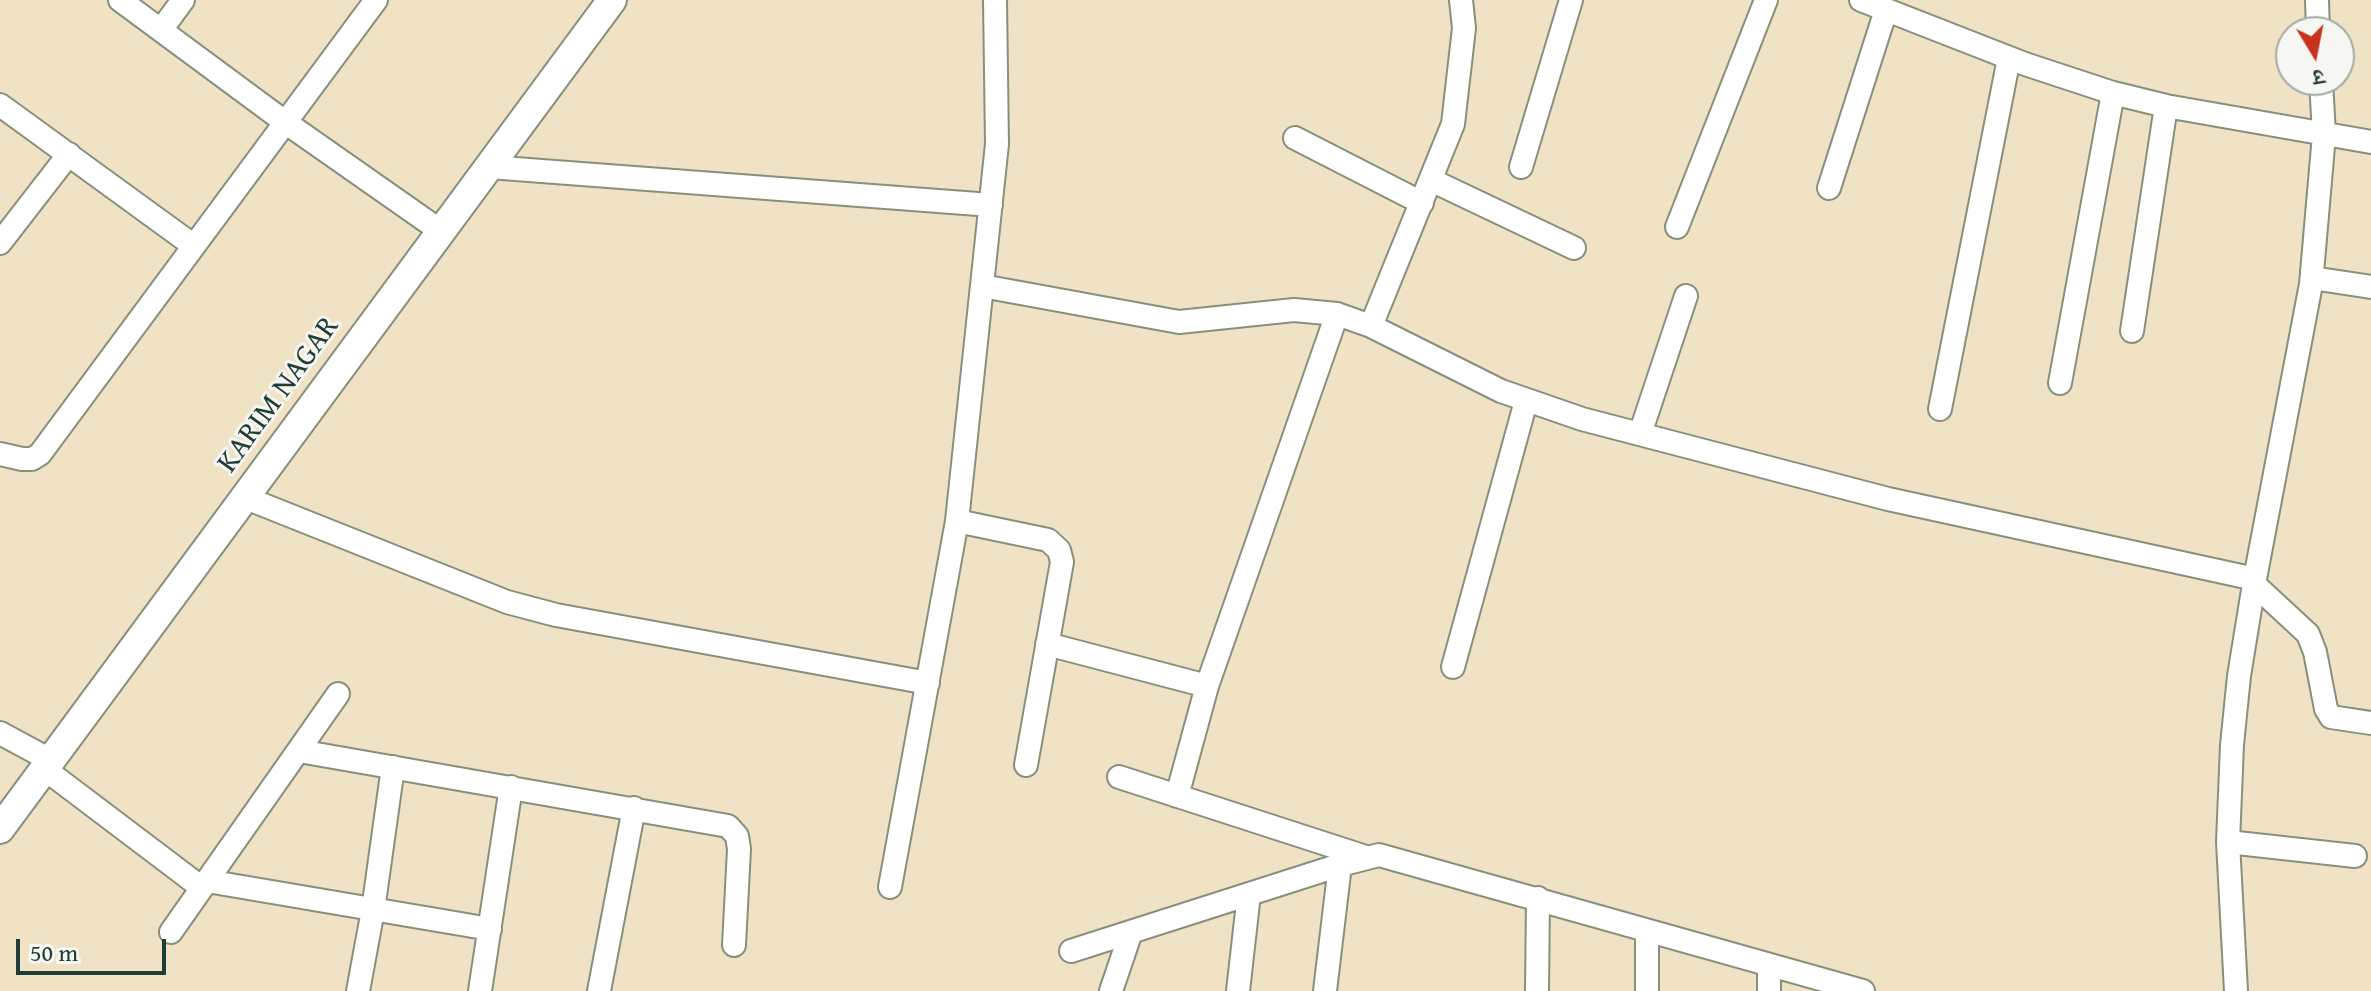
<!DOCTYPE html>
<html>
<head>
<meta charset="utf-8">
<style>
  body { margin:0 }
  #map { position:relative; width:2371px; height:991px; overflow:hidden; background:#f0e2c5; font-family:"Gentium Book Plus","Noto Serif Devanagari",serif }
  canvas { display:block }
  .north { position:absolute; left:2275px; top:16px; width:80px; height:80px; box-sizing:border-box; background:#f6f6f2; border:2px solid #a0aca6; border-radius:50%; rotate:170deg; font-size:22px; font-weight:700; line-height:32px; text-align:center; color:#1f3d34 }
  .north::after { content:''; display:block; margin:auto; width:28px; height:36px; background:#c8321e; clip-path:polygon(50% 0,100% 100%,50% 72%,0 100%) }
  .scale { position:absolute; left:16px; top:939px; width:150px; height:36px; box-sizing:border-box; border:4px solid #1f3d34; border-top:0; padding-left:10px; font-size:24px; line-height:28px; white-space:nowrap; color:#1f3d34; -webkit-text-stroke:6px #f6f6f2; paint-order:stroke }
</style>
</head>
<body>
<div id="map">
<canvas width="2371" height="991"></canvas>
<div class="north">उ</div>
<div class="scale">50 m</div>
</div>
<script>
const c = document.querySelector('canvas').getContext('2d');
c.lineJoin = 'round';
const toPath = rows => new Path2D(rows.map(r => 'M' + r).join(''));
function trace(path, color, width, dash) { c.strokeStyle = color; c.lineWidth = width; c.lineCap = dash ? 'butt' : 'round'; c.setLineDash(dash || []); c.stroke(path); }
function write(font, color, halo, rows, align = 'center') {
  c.font = font + ' "Gentium Book Plus",serif'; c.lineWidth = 6; c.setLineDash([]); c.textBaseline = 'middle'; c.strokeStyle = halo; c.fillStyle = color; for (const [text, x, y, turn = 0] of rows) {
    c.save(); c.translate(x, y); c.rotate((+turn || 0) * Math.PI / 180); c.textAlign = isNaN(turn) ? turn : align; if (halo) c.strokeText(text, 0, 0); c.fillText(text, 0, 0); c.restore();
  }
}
const minor = toPath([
  [120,0,285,122,442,232],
  [1861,0,2025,64,2113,93,2166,106,2371,142],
  [2317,0,2318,32],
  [161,30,183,0],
  [0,105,194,246],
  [1295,138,1422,203],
  [489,167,991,205],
  [1521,167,1571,0],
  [1431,180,1574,248],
  [1829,188,1886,10],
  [1677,227,1766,0],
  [0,243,69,154],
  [2312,278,2371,287],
  [982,286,1179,322,1294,310,1337,314,1371,326,1501,391,1582,419,1888,499,2255,579],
  [1371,326,1453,124,1464,28,1461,0],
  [2132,331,2166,106],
  [2060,383,2113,93],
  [1940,409,2009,58],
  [1640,434,1686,296],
  [0,454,22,459,32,459,40,454,376,0],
  [246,498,507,602,556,615,928,683],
  [957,521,1048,540,1059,550,1062,562,1026,765],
  [2254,584,2308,634,2315,652,2326,709,2331,717,2371,723],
  [1047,644,1207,686],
  [1453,667,1526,401],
  [0,733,52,761],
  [299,751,728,826,737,836,739,849,734,945],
  [46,770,202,888],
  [1119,777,1366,857],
  [1177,796,1207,686,1337,314],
  [2228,842,2355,856],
  [207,881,490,929],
  [890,887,957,521,997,144,995,0],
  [171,932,338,694],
  [1071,951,1340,865,1379,855,1863,991],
  [358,991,373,910,393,767],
  [480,991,511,787],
  [599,991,634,808],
  [1111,991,1131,932],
  [1238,991,1249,894],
  [1325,991,1340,865],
  [1537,991,1538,898],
  [1647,991,1647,931],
  [1769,991,1769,965],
  [2236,991,2228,842,2232,745,2239,676,2254,584,2311,284,2324,135,2321,80]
]);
const tertiary = toPath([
  [0,829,612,0]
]);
trace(minor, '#88907c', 26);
trace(tertiary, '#88907c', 32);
trace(minor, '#fff', 22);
trace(tertiary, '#fff', 28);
write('30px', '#1f3d34', '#f6f6f2', [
  ["KARIM NAGAR",279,395,-54]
]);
</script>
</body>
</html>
